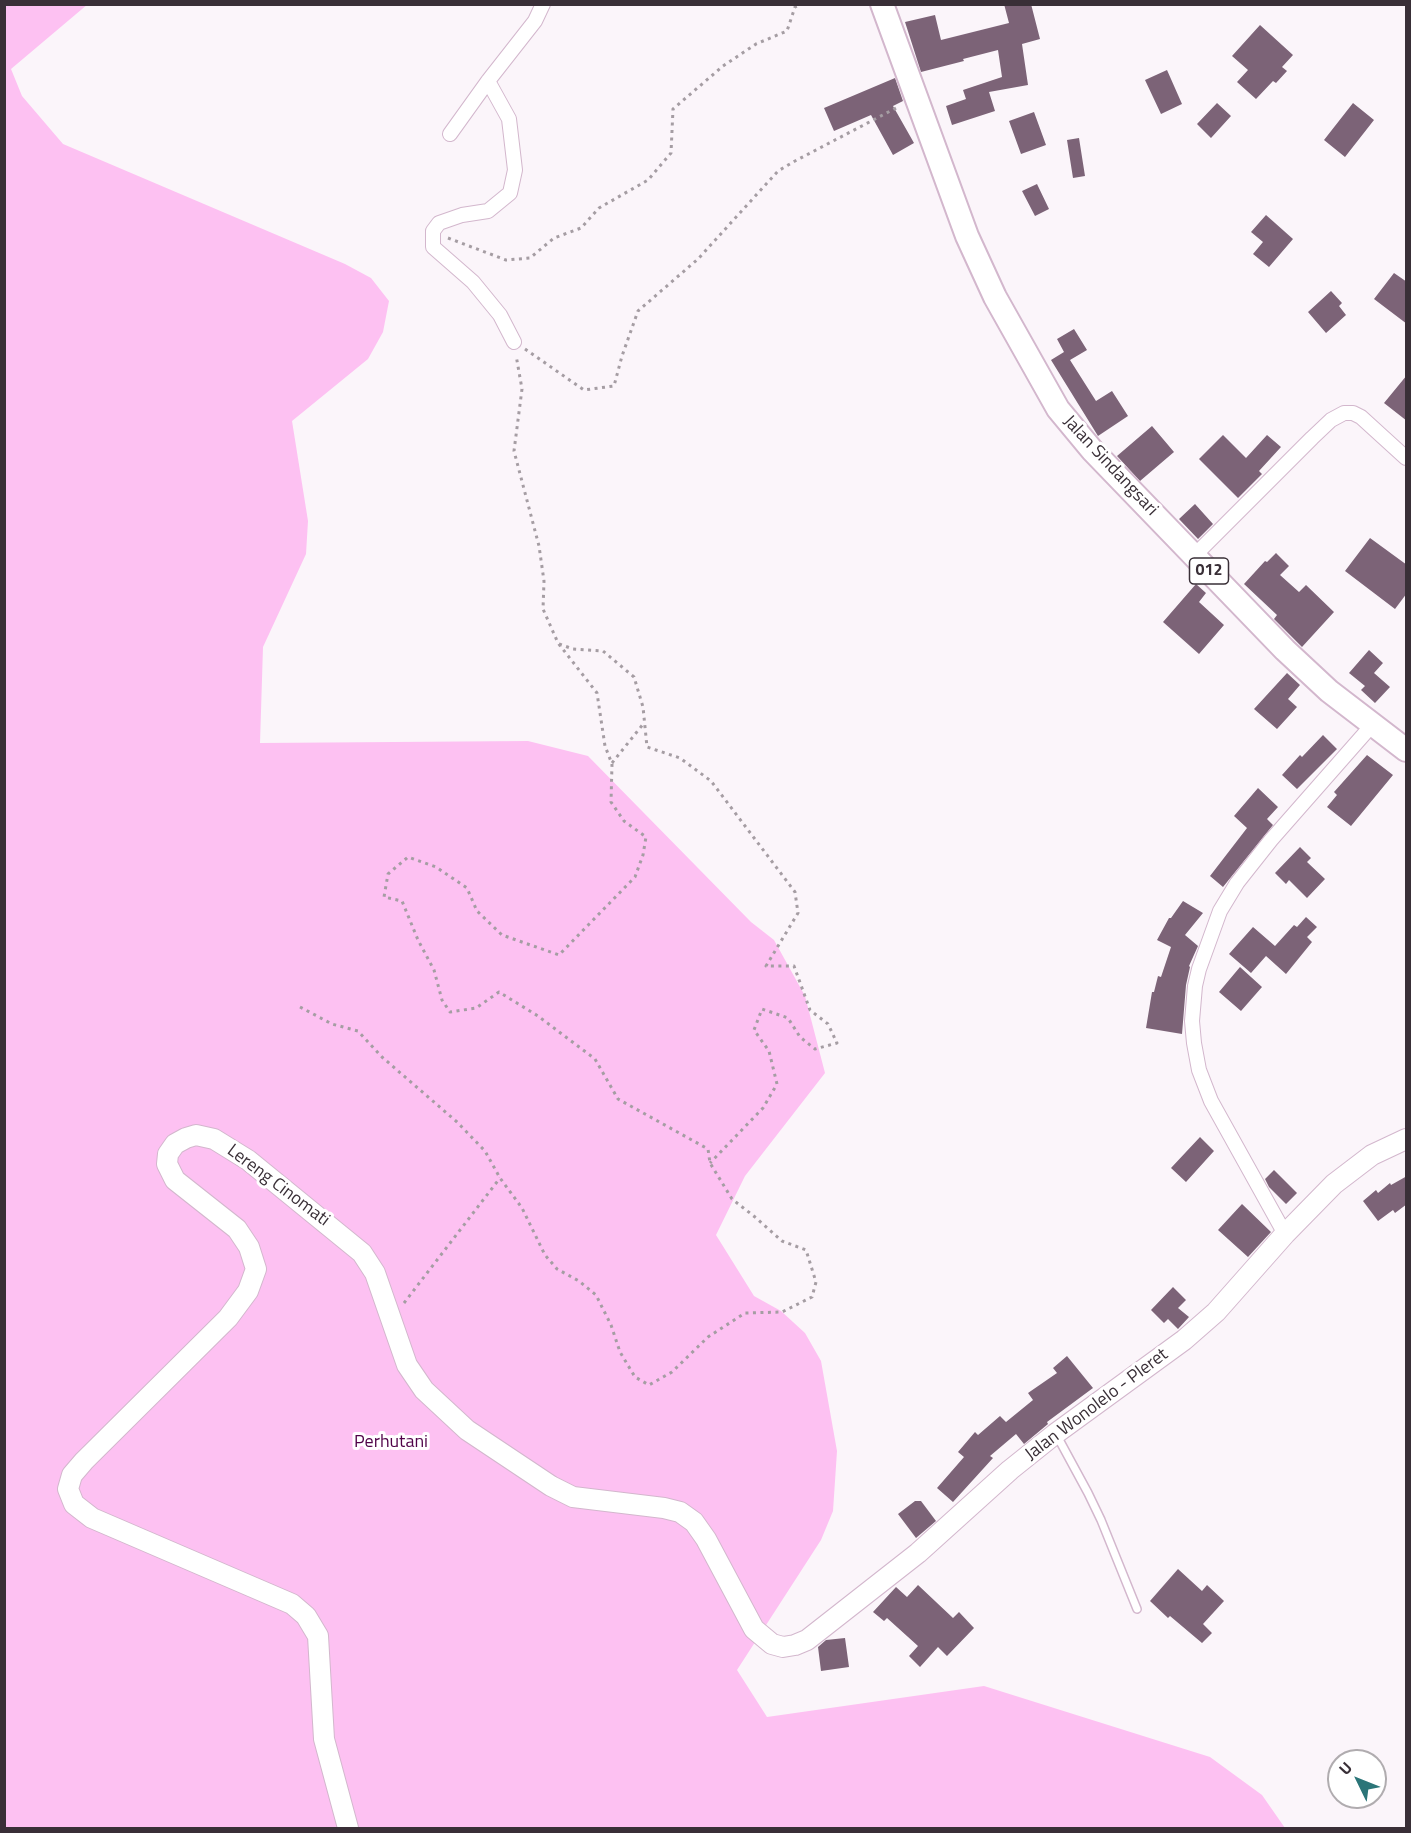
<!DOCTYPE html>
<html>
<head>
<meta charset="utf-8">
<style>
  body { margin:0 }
  #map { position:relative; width:1411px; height:1833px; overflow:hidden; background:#fbf5fa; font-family:"Titillium Web",sans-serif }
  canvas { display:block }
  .frame { position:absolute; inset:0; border:6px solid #392f37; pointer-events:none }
  .north { position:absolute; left:1327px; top:1749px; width:60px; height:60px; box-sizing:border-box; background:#fff; border:2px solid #b0acaf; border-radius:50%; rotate:313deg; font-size:16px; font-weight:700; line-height:24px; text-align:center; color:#392f37 }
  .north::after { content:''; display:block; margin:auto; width:21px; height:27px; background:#2b7578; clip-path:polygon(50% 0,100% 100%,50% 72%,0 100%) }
</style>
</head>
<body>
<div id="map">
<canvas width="1411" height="1833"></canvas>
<div class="frame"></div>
<div class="north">U</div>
</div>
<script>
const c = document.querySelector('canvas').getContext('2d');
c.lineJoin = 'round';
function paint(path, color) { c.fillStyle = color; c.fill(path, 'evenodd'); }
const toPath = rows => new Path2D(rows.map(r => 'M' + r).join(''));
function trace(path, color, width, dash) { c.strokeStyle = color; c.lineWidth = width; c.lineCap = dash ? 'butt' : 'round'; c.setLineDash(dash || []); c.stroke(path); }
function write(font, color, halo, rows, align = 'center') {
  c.font = font + ' "Titillium Web",sans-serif'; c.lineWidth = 6; c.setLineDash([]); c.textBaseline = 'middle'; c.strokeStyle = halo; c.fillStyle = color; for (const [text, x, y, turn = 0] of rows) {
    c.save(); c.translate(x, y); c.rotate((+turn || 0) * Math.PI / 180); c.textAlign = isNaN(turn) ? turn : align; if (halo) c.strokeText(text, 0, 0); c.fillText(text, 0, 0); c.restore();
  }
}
paint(toPath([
  [88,4,11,69,22,96,63,144,345,264,371,278,389,301,383,332,368,359,292,421,308,521,306,554,263,647,260,743,528,741,588,756,751,922,774,940,805,996,825,1073,745,1176,716,1235,754,1296,781,1311,805,1333,821,1361,837,1451,833,1511,821,1540,737,1670,767,1717,984,1686,1210,1757,1262,1795,1285,1828,5,1828,4,5]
]), '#fdc1f2');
paint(toPath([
  [1004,4,1031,4,1040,39,1022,44,1028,85,989,92,995,111,952,125,946,106,966,99,963,90,1002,77,998,50,963,59,964,61,921,72,905,22,935,15,941,40,1009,23],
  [1260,25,1293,55,1282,67,1287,71,1276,83,1273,81,1256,99,1237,82,1248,70,1232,56],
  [1167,70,1182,104,1161,114,1145,80],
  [895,78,903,101,893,106,914,143,893,155,871,115,834,131,824,108],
  [1217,103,1231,116,1211,138,1197,124],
  [1353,103,1374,120,1345,157,1324,140],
  [1034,112,1046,145,1021,154,1009,121],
  [1079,138,1085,176,1073,178,1067,140],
  [1037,184,1049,209,1035,216,1022,191],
  [1266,215,1293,239,1269,267,1253,254,1263,242,1251,232],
  [1394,273,1407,282,1407,324,1374,299],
  [1331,291,1342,303,1339,306,1346,315,1326,333,1308,312],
  [1074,329,1087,350,1070,360,1096,401,1112,391,1128,416,1098,436,1051,360,1064,352,1057,339],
  [1407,375,1407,421,1384,403],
  [1152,426,1174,452,1140,481,1117,456],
  [1223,435,1246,458,1267,435,1281,447,1259,471,1262,474,1238,498,1199,459],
  [1195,504,1213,524,1198,539,1179,519],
  [1370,538,1407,565,1407,593,1395,609,1345,571],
  [1276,553,1289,566,1280,575,1299,592,1306,585,1334,612,1302,647,1274,619,1277,615,1244,584,1265,561,1267,562],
  [1196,584,1206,593,1199,602,1224,625,1199,654,1163,622],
  [1369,650,1383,663,1374,673,1390,687,1375,703,1361,690,1365,686,1349,673],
  [1287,673,1300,685,1288,699,1297,707,1277,729,1254,709],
  [1323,735,1337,749,1297,789,1282,775,1300,755,1302,757],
  [1367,755,1393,775,1351,826,1327,807,1337,795,1334,792],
  [1258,788,1278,807,1267,819,1273,825,1223,887,1210,876,1247,828,1234,816],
  [1300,847,1311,858,1307,862,1325,879,1307,898,1289,880,1286,884,1275,873],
  [1183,901,1203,913,1185,935,1198,946,1189,966,1190,967,1186,985,1182,1034,1146,1028,1152,992,1154,992,1158,976,1161,977,1171,947,1157,940,1169,918,1171,918],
  [1306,917,1317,927,1307,937,1312,942,1286,974,1266,956,1251,973,1229,954,1253,927,1275,946,1294,925,1297,927],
  [1240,967,1262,987,1241,1011,1219,992],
  [1200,1137,1214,1151,1186,1182,1171,1168],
  [1274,1170,1297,1193,1286,1204,1269,1187,1265,1179],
  [1407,1176,1407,1204,1395,1213,1393,1210,1378,1221,1363,1201,1376,1190,1378,1193,1390,1183,1391,1185],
  [1242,1204,1271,1232,1248,1257,1218,1230],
  [1173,1287,1186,1300,1178,1308,1189,1317,1178,1329,1168,1319,1164,1323,1151,1310],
  [1067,1356,1093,1388,1047,1422,1048,1424,1024,1444,1016,1434,990,1456,993,1458,953,1502,937,1488,964,1457,958,1452,975,1432,978,1435,1000,1416,1006,1422,1033,1400,1028,1393,1057,1373,1053,1368],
  [915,1501,921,1501,936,1521,916,1538,898,1514],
  [1178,1569,1202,1591,1207,1585,1224,1601,1203,1624,1212,1633,1202,1643,1170,1616,1168,1618,1150,1601],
  [918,1585,953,1618,959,1612,974,1628,947,1656,938,1647,920,1667,909,1656,918,1646,887,1618,884,1621,873,1612,896,1587,907,1597],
  [845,1638,849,1667,821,1671,818,1647,826,1640]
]), '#7c6377');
const lane = toPath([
  [1056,1434,1088,1493,1101,1520,1137,1609]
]);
const street = toPath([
  [488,81,509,119,515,170,510,193,488,211,462,215,439,223,433,231,433,247,473,282,500,315,514,342],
  [450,134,488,81,535,21,543,4],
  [1194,556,1312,438,1331,420,1344,413,1353,413,1361,417,1406,458],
  [1285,1234,1211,1101,1199,1070,1194,1043,1192,1021,1195,986,1199,969,1220,911,1237,883,1271,840,1373,724]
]);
const secondary = toPath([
  [348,1828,324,1739,318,1636,306,1616,292,1604,92,1518,74,1504,68,1489,72,1475,84,1461,228,1318,248,1291,256,1269,249,1247,237,1229,175,1180,167,1164,168,1154,175,1144,186,1138,196,1135,214,1139,248,1160,362,1253,375,1273,407,1365,424,1390,467,1430,551,1486,573,1497,664,1508,680,1512,694,1522,706,1539,754,1629,772,1644,783,1647,795,1645,807,1640,918,1553,1010,1470,1055,1434,1184,1340,1216,1312,1285,1234,1334,1184,1372,1155,1406,1139]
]);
const primary = toPath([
  [882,4,967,236,995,297,1058,409,1092,450,1285,650,1329,691,1406,750]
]);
trace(lane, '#d3b7cd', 10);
trace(street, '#d3b7cd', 16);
trace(secondary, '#d3b7cd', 22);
trace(primary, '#d3b7cd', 26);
trace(toPath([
  [448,238,506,260,530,258,554,238,581,228,599,208,648,180,671,153,673,109,723,66,756,44,787,31,795,7,802,4],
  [525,349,584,390,614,386,622,356,638,311,698,259,778,171,795,161,898,107],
  [559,644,573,649,603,651,634,677,643,707,647,747,680,758,711,781,795,892,798,913,766,966,794,966,810,1010,828,1024,837,1043,815,1049,800,1037,788,1018,762,1009,754,1030,769,1051,777,1084,763,1108,710,1163],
  [612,763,644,723],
  [300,1007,332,1024,358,1031,382,1057,457,1122,485,1151,500,1178,522,1208,545,1255,557,1269,579,1281,596,1295,611,1325,620,1352,635,1377,649,1385,672,1372,708,1337,745,1313,782,1312,812,1297,816,1282,806,1250,782,1241,755,1217,732,1199,710,1163,708,1149,618,1099,595,1059,538,1016,499,992,476,1008,450,1012,442,1000,434,970,418,940,402,901,384,897,388,874,408,857,436,867,467,888,477,911,502,935,559,955,635,877,643,855,646,837,624,821,611,802,612,764,605,746,597,693,558,643,543,609,544,581,539,546,514,451,522,389,516,355],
  [404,1303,500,1178]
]), '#a59da3', 3, [3, 4.5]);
trace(lane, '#fff', 7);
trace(street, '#fff', 14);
trace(secondary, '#fff', 20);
trace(primary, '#fff', 22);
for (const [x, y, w] of [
  [1209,571,39]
]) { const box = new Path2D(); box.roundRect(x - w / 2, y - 13, w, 26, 4.5); c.fillStyle = '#fff'; c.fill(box); trace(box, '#392f37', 1.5); }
write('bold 16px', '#392f37', null, [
  ["012",1209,571]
]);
write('18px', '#392f37', '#fff', [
  ["Jalan Sindangsari",1110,466,47],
  ["Lereng Cinomati",278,1186,37],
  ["Jalan Wonolelo - Pleret",1097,1405,-37]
]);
write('18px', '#500248', '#fff', [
  ["Perhutani",391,1443]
]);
</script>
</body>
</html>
